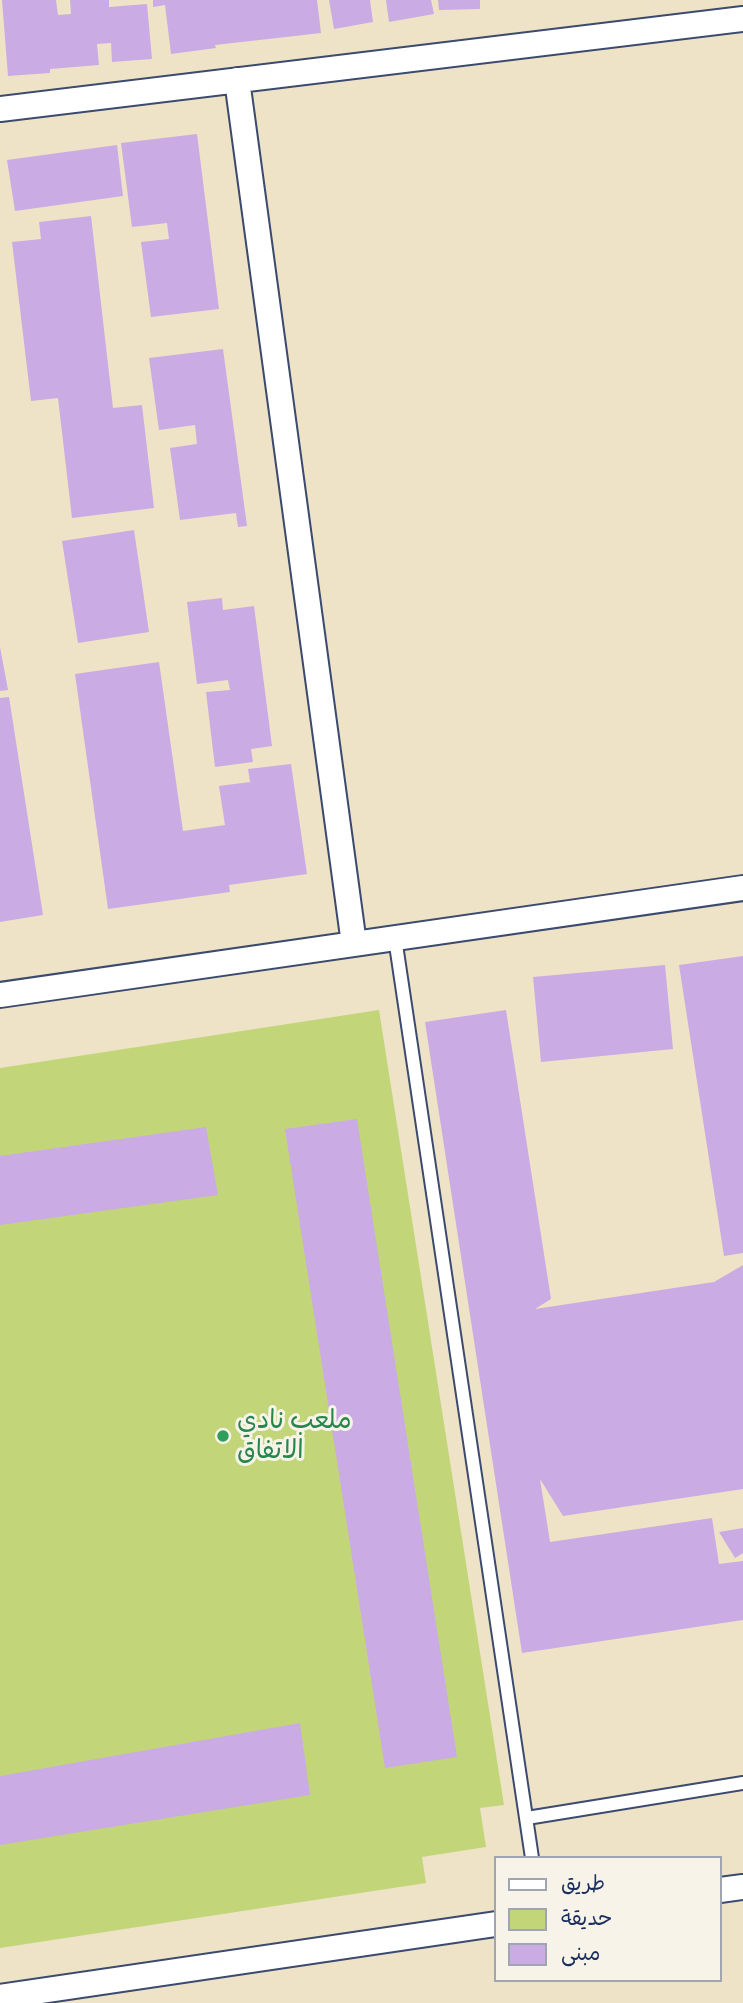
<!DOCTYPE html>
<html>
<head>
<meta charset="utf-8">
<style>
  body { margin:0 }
  #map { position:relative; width:743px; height:2003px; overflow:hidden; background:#eee3c6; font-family:"Patrick Hand","Playpen Sans Arabic",sans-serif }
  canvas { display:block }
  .legend { position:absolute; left:494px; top:1856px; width:228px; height:126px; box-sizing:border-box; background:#f7f3e8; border:2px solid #9fa5b1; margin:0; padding:9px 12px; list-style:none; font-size:21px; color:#1b2f5e }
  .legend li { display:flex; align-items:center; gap:14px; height:35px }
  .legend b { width:35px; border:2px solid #9fa5b1 }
</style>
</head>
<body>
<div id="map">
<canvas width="743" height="2003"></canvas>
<ul class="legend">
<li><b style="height:9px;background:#fff"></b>طريق</li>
<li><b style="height:19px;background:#c2d679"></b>حديقة</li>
<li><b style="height:19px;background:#caabe4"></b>مبنى</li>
</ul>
</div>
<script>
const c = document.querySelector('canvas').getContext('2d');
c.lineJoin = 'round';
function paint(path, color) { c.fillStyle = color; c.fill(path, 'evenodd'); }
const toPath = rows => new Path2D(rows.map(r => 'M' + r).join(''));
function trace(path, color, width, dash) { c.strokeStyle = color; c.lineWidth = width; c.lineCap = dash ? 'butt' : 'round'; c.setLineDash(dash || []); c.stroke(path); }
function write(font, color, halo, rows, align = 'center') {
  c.font = font + ' "Patrick Hand","Playpen Sans Arabic",sans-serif'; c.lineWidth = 6; c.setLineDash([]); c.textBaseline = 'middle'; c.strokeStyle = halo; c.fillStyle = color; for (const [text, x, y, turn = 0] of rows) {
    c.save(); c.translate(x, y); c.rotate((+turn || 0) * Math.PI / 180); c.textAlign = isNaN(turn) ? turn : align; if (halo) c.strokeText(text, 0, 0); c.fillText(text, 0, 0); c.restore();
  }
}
paint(toPath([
  [379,1010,504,1805,480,1808,486,1847,422,1857,426,1883,0,1948,0,1068]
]), '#c2d679');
paint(toPath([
  [2,0,56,0,58,15,71,14,70,0,109,0,109,7,147,4,152,59,112,62,111,43,97,44,99,65,50,69,50,73,8,76],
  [153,0,317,0,321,33,215,45,216,48,171,54,165,5,153,7],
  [329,0,370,0,373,22,334,29],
  [386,0,431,0,434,14,389,22],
  [438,0,480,0,480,9,439,10],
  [197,134,219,309,151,317,141,242,169,239,167,223,132,227,121,143],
  [117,145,123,196,15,211,7,160],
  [91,216,113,408,142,405,154,508,72,518,58,398,31,401,12,242,41,239,39,222],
  [223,349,247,526,238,527,236,513,180,520,170,448,197,444,195,425,159,430,149,358],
  [134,530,149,632,78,643,62,541],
  [222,598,223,610,254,606,272,746,251,749,253,762,215,767,206,692,230,690,228,680,197,684,187,602],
  [0,647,8,690,0,691],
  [159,662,183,831,225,825,219,786,250,782,248,769,291,764,307,874,229,885,230,892,108,909,75,674],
  [9,697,43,915,0,922,0,698],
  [743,956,743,1253,724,1256,679,965],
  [665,965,673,1049,541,1062,533,977],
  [506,1010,551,1299,535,1309,714,1282,743,1265,743,1489,563,1516,540,1479,550,1542,712,1518,719,1564,743,1561,743,1620,522,1653,425,1022],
  [357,1119,457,1757,385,1768,285,1129],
  [206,1127,218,1195,0,1225,0,1156],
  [743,1528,743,1553,735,1558,719,1532],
  [300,1723,310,1795,0,1845,0,1776]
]), '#caabe4');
const service = toPath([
  [395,938,532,1858],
  [527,1818,743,1783]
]);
const minor = toPath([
  [237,80,354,944],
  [0,109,743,19],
  [0,995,743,888],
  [720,1890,743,1887],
  [0,1997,496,1924]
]);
trace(service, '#3b4a6e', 16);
trace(minor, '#3b4a6e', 28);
trace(service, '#fff', 12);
trace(minor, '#fff', 24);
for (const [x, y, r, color] of [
  [223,1436,7,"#2e9e5b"]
]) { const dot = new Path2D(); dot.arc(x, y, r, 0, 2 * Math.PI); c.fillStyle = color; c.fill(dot); trace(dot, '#f7f3e8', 2.5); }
write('26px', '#27864d', '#f7f3e8', [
  ["ملعب نادي",237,1421],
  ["الاتفاق",237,1451]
], 'left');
</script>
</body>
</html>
